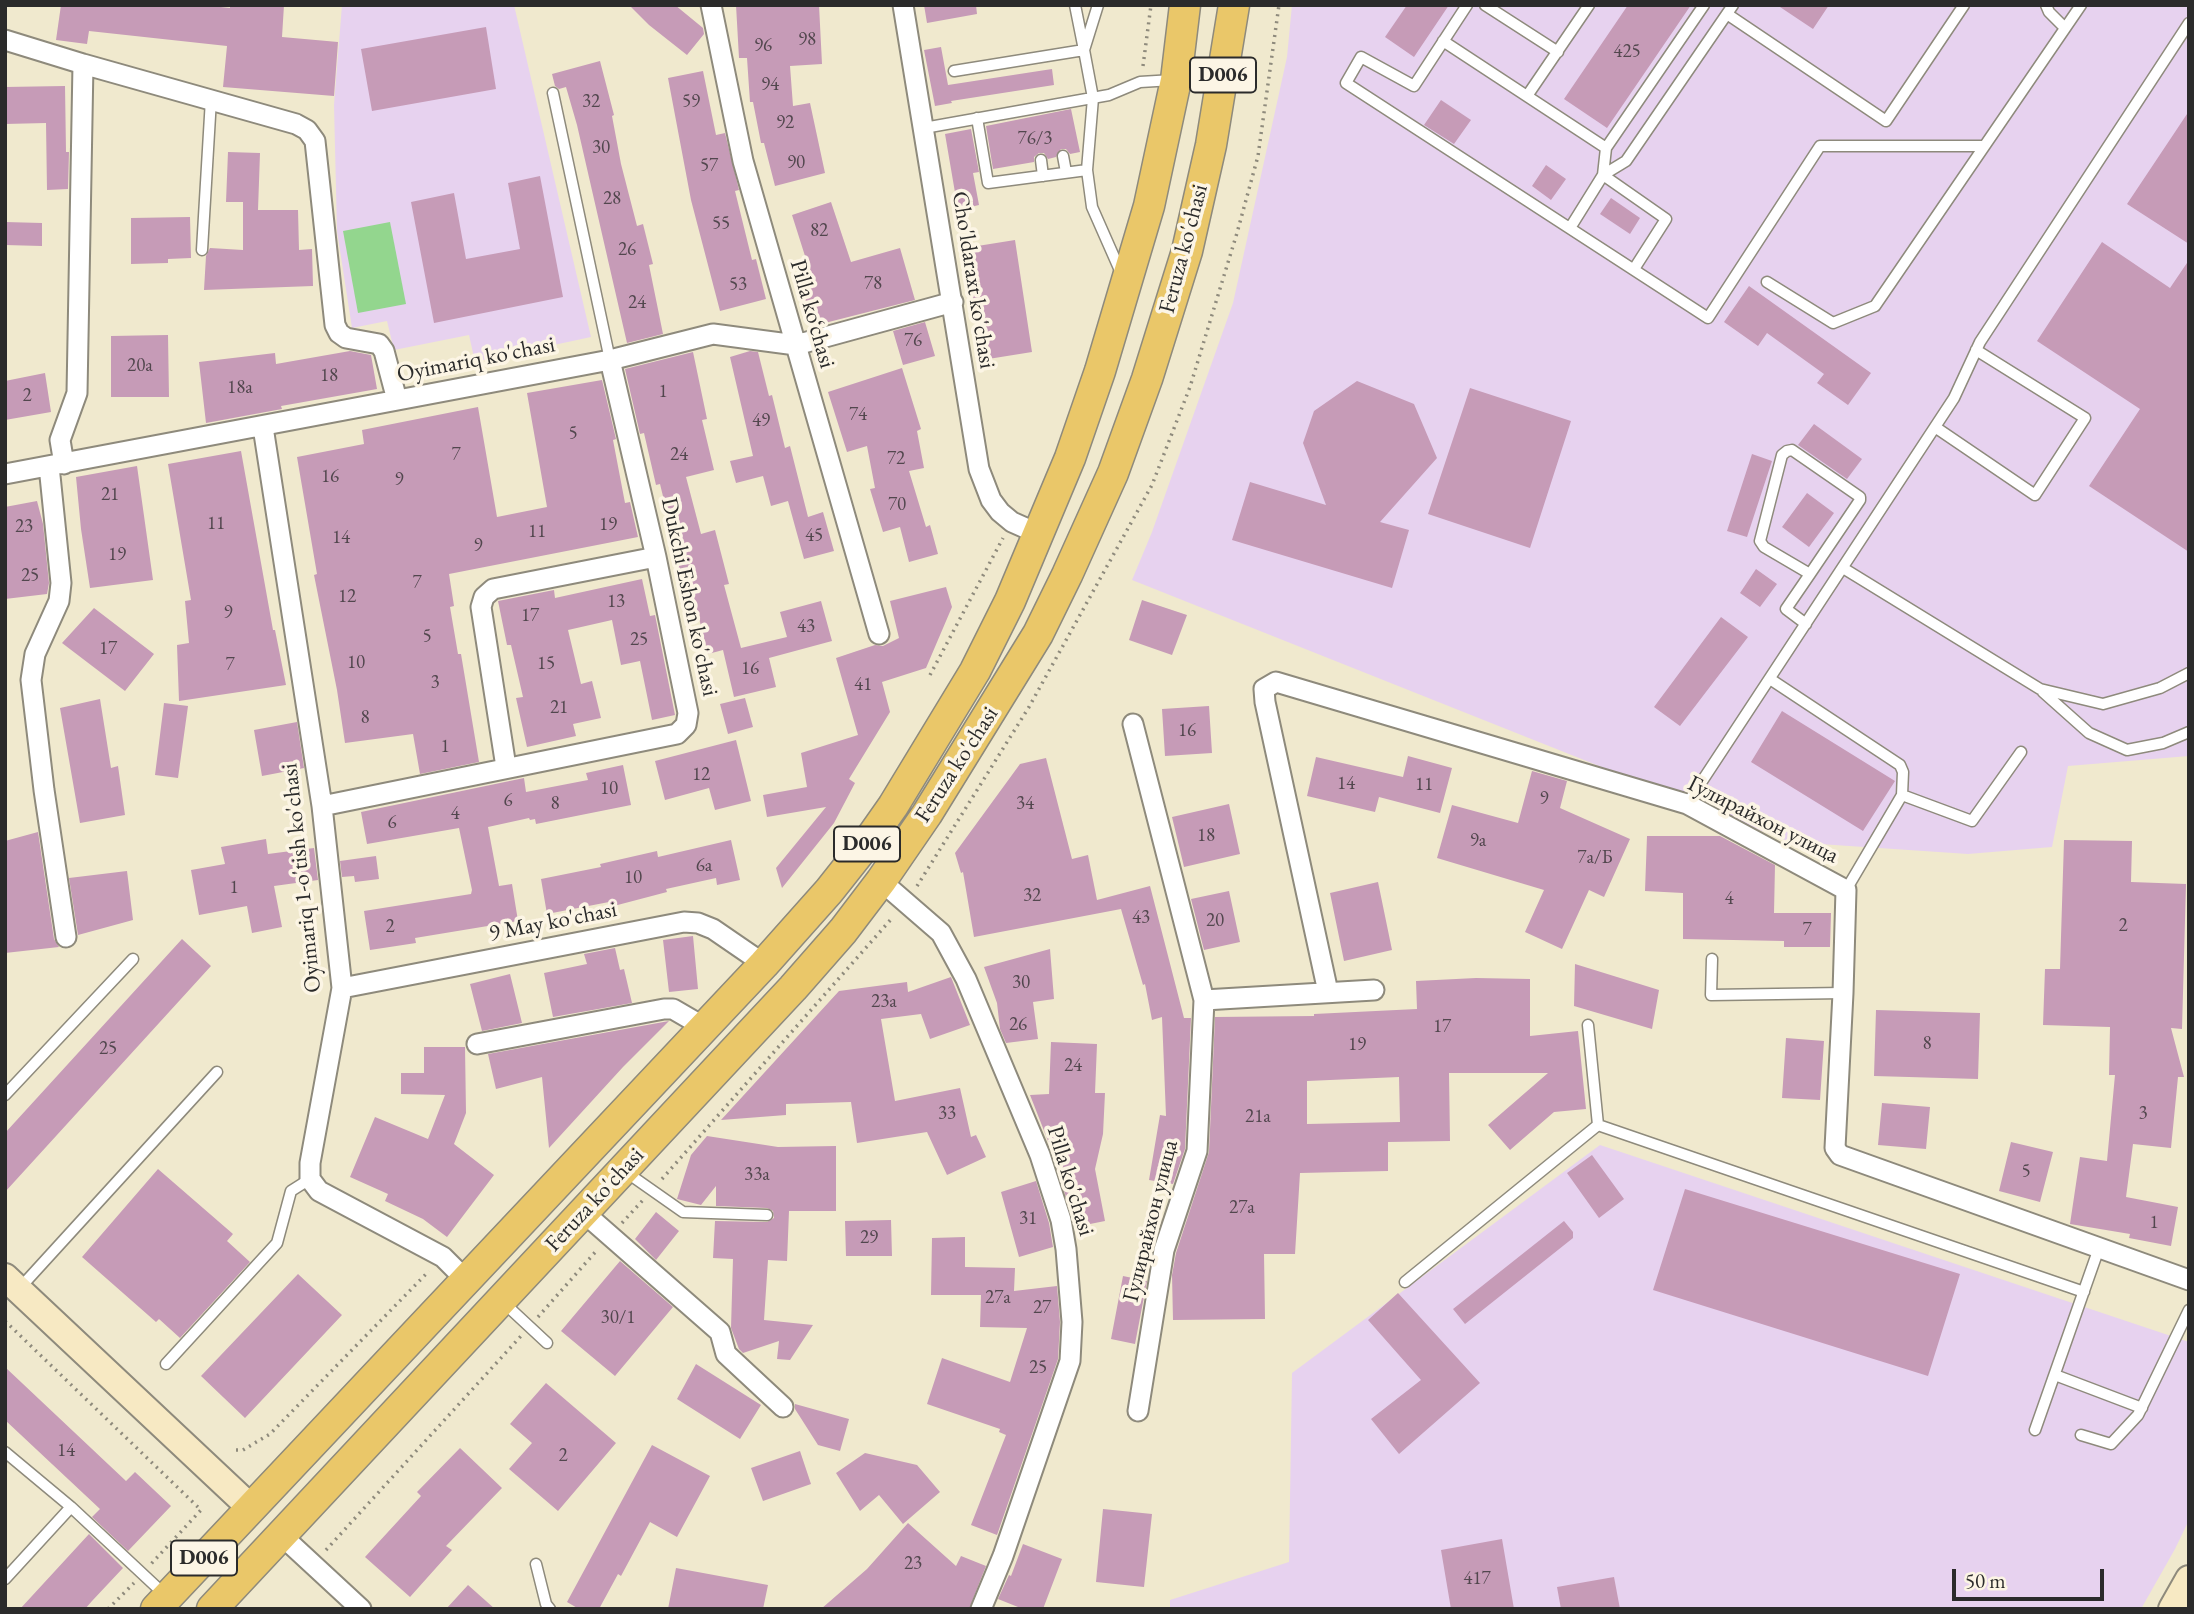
<!DOCTYPE html>
<html>
<head>
<meta charset="utf-8">
<style>
  body { margin:0 }
  #map { position:relative; width:2194px; height:1614px; overflow:hidden; background:#f0e9ce; font-family:"EB Garamond",serif }
  canvas { display:block }
  .frame { position:absolute; inset:0; border:7px solid #2b2b2b; pointer-events:none }
  .scale { position:absolute; left:1952px; top:1569px; width:152px; height:32px; box-sizing:border-box; border:4px solid #2b2b2b; border-top:0; padding-left:9px; font-size:21px; line-height:24px; white-space:nowrap; color:#2b2b2b; -webkit-text-stroke:5px #fcf5e5; paint-order:stroke }
</style>
</head>
<body>
<div id="map">
<canvas width="2194" height="1614"></canvas>
<div class="frame"></div>
<div class="scale">50 m</div>
</div>
<script>
const c = document.querySelector('canvas').getContext('2d');
c.lineJoin = 'round';
function paint(path, color) { c.fillStyle = color; c.fill(path, 'evenodd'); }
const toPath = rows => new Path2D(rows.map(r => 'M' + r).join(''));
function trace(path, color, width, dash) { c.strokeStyle = color; c.lineWidth = width; c.lineCap = dash ? 'butt' : 'round'; c.setLineDash(dash || []); c.stroke(path); }
function write(font, color, halo, rows, align = 'center') {
  c.font = font + ' "EB Garamond",serif'; c.lineWidth = 7; c.setLineDash([]); c.textBaseline = 'middle'; c.strokeStyle = halo; c.fillStyle = color; for (const [text, x, y, turn = 0] of rows) {
    c.save(); c.translate(x, y); c.rotate((+turn || 0) * Math.PI / 180); c.textAlign = isNaN(turn) ? turn : align; if (halo) c.strokeText(text, 0, 0); c.fillText(text, 0, 0); c.restore();
  }
}
paint(toPath([
  [342,5,514,5,591,337,475,362,469,335,394,350,387,321,352,328,337,231,334,105],
  [1292,5,2189,5,2189,756,2068,766,2052,847,1968,854,1790,842,1132,580,1152,532,1233,303,1287,57],
  [1600,1145,2189,1342,2189,1520,2175,1549,2141,1609,1170,1609,1170,1600,1289,1562,1292,1373]
]), '#e7d2ef');
paint(toPath([
  [390,222,406,304,358,313,343,231]
]), '#93d68e');
paint(toPath([
  [61,5,202,5,230,8,230,5,284,5,282,37,338,42,334,96,223,87,227,46,89,31,87,44,56,40],
  [629,5,675,5,703,28,704,34,687,55,649,25],
  [736,5,819,5,822,64,790,66,793,106,810,103,825,173,775,186,764,143,761,143,753,102,750,102,747,58,739,58],
  [924,5,976,5,977,14,927,23],
  [1407,5,1449,5,1414,57,1385,37],
  [1628,5,1691,5,1607,128,1564,99],
  [1777,5,1829,5,1813,29],
  [486,27,496,89,372,111,361,49],
  [941,47,948,85,1052,69,1054,85,951,101,952,103,935,106,924,50],
  [600,61,614,115,612,116,621,164,637,226,643,224,653,264,649,265,663,334,627,343,577,125,566,87,559,89,555,86,552,74],
  [703,71,716,135,725,133,739,190,735,191,752,260,756,259,766,299,720,311,691,200,668,78],
  [65,86,66,152,69,152,68,189,47,190,46,123,5,124,5,87],
  [1441,100,1471,120,1454,144,1424,125],
  [1071,109,1080,152,1070,154,1066,149,1061,149,1056,157,1048,159,1044,153,1039,153,1034,157,1034,162,993,169,986,126],
  [2189,111,2189,244,2127,204],
  [971,129,979,172,973,173,979,205,958,210,945,134],
  [228,152,260,153,258,210,298,210,299,250,312,249,313,286,204,290,206,256,210,248,243,250,243,202,226,202],
  [1546,165,1566,179,1551,200,1532,186],
  [540,176,563,297,434,323,411,202,454,193,466,259,520,249,508,183],
  [1611,198,1640,218,1630,234,1600,214],
  [831,202,851,262,900,248,915,300,813,326,800,281,812,278,792,215],
  [190,217,191,258,168,259,168,263,131,264,131,218],
  [5,222,42,223,42,246,5,245],
  [1015,240,1032,352,982,360,965,248],
  [2102,242,2170,288,2189,260,2189,552,2089,486,2140,409,2037,341],
  [1749,286,1871,373,1848,405,1817,383,1824,374,1767,333,1758,346,1724,322],
  [925,322,935,356,903,365,893,331],
  [168,335,169,397,111,397,111,336],
  [350,351,371,355,377,389,281,406,282,409,206,423,199,362,275,353,276,364],
  [750,351,758,352,769,396,772,395,785,448,790,446,808,517,823,512,834,551,804,559,788,501,771,506,763,476,736,483,730,461,753,456,730,357],
  [693,352,707,419,702,420,714,470,686,477,701,534,715,530,729,584,724,585,741,648,787,637,780,612,821,601,832,641,769,658,776,687,734,697,723,650,708,654,693,594,684,596,670,542,674,541,660,484,656,485,644,433,640,434,625,369],
  [902,368,921,429,917,431,924,468,909,471,926,527,930,525,938,554,909,562,900,527,883,532,870,489,875,488,867,446,847,452,828,392],
  [45,373,51,412,5,420,5,381],
  [602,380,616,439,613,440,625,503,630,502,638,537,449,574,454,606,450,607,458,654,461,654,479,762,420,774,413,734,345,743,337,690,314,575,317,574,297,457,364,444,362,430,478,407,497,517,547,507,527,393],
  [1357,381,1414,404,1437,458,1380,522,1409,530,1392,588,1232,540,1250,482,1326,505,1303,443,1314,411],
  [1470,388,1571,421,1530,548,1428,514],
  [1814,424,1862,459,1847,479,1798,445],
  [241,451,273,630,275,630,286,685,179,701,177,645,189,643,185,601,191,600,168,464],
  [1752,454,1772,461,1747,537,1727,531],
  [137,466,153,580,90,588,81,529,76,477],
  [1807,493,1834,513,1809,547,1782,527],
  [37,501,43,524,49,583,47,594,5,599,5,507],
  [1756,569,1777,584,1760,607,1740,593],
  [642,579,650,616,655,615,675,715,652,720,640,661,621,665,612,620,568,630,581,684,592,681,601,718,573,724,576,736,527,747,516,698,523,697,511,645,507,645,498,601,554,590,555,598],
  [946,587,952,607,926,668,882,682,890,712,849,779,855,783,834,823,782,888,776,868,826,807,767,817,763,795,807,787,801,753,858,735,836,658,875,645,883,646,899,638,890,601],
  [1142,600,1187,615,1172,655,1129,640],
  [94,608,154,654,125,691,62,643],
  [1721,617,1748,637,1680,726,1654,707],
  [745,698,753,727,728,734,720,704],
  [100,699,111,768,118,766,125,815,80,823,60,708],
  [164,703,188,706,178,778,155,775],
  [1209,706,1212,753,1165,756,1162,709],
  [1782,711,1895,781,1863,831,1751,762],
  [297,722,304,768,262,776,254,730],
  [736,740,751,801,715,810,709,788,665,800,655,761],
  [1408,756,1452,768,1440,813,1379,797,1375,812,1307,796,1316,757,1403,777],
  [1046,758,1072,859,1088,855,1097,900,1150,886,1184,1018,1191,1018,1185,1149,1173,1184,1149,1180,1160,1115,1166,1116,1162,1017,1152,1020,1145,984,1143,985,1121,909,974,937,963,872,961,873,955,853,1020,764],
  [623,765,631,805,536,824,535,819,530,820,529,818,488,827,499,886,512,884,518,921,415,938,416,943,370,950,364,911,471,894,472,890,459,828,367,844,361,812,524,778,526,792,588,780,586,773],
  [1532,771,1567,781,1560,808,1630,839,1604,897,1589,890,1562,949,1525,932,1544,890,1437,858,1452,805,1518,823],
  [1229,804,1240,854,1184,867,1172,817],
  [38,832,54,939,59,947,5,953,5,841],
  [1647,836,1720,836,1775,865,1774,913,1831,913,1830,947,1784,947,1784,941,1683,939,1683,893,1645,891],
  [266,839,268,854,314,848,318,880,274,886,282,927,252,933,247,906,199,915,191,870,225,864,221,847],
  [731,840,740,880,717,885,716,878,666,889,667,892,610,907,609,902,547,914,541,879,601,867,600,864,657,851,658,857],
  [2064,840,2132,841,2131,882,2186,884,2182,1029,2171,1028,2184,1077,2178,1077,2171,1148,2133,1144,2126,1197,2178,1207,2171,1246,2129,1238,2130,1234,2070,1224,2080,1157,2107,1161,2115,1075,2109,1075,2110,1027,2043,1025,2045,969,2060,969],
  [376,856,379,879,355,882,354,876,342,877,340,861],
  [127,871,133,920,78,935,69,878],
  [1378,882,1392,950,1344,961,1330,893],
  [1229,891,1240,942,1204,950,1191,899],
  [693,936,698,989,669,992,663,940],
  [182,939,211,966,5,1192,5,1133],
  [615,948,620,970,624,969,632,1003,553,1017,544,973,587,964,584,954],
  [1050,949,1054,999,1033,1002,1038,1039,1006,1043,1000,1029,997,1003,984,967],
  [1575,964,1659,990,1652,1029,1574,1006],
  [510,974,522,1023,482,1031,470,984],
  [951,977,970,1025,930,1039,921,1014,881,1019,895,1101,960,1088,971,1137,976,1135,986,1157,947,1175,927,1132,857,1143,851,1102,786,1104,786,1115,721,1120,839,991,907,982,908,992],
  [1476,978,1530,979,1530,1036,1578,1031,1586,1109,1554,1112,1510,1150,1488,1125,1548,1073,1449,1073,1450,1141,1388,1142,1388,1171,1300,1173,1295,1254,1264,1254,1265,1319,1173,1320,1172,1275,1176,1253,1209,1152,1215,1017,1314,1016,1314,1014,1417,1009,1416,981],
  [1399,1077,1400,1122,1307,1124,1307,1081],
  [1876,1010,1980,1013,1978,1079,1874,1076],
  [669,1021,623,1067,549,1148,542,1077,496,1089,488,1054],
  [1786,1038,1824,1041,1820,1100,1782,1098],
  [1051,1042,1097,1044,1095,1093,1105,1093,1103,1134,1095,1169,1105,1221,1075,1227,1052,1151,1030,1095,1049,1094],
  [424,1047,465,1047,466,1113,454,1144,494,1175,447,1237,423,1219,385,1201,388,1194,350,1177,375,1117,428,1139,445,1095,401,1094,401,1073,424,1073],
  [1882,1103,1930,1107,1926,1149,1878,1145],
  [707,1136,778,1147,836,1146,836,1211,789,1211,787,1261,768,1260,764,1320,813,1325,790,1360,777,1359,779,1341,743,1353,739,1349,731,1328,733,1259,713,1258,715,1221,767,1222,774,1218,773,1211,767,1208,716,1206,716,1186,701,1205,677,1199,691,1155],
  [2011,1142,2053,1152,2040,1202,1999,1191],
  [1592,1155,1624,1199,1599,1218,1567,1173],
  [158,1169,233,1234,227,1241,250,1262,180,1338,159,1319,156,1322,82,1257],
  [1036,1181,1049,1223,1053,1247,1019,1257,1001,1192],
  [1685,1189,1960,1274,1928,1376,1653,1290],
  [656,1212,679,1231,656,1260,635,1239],
  [891,1220,892,1256,846,1256,845,1221],
  [1564,1221,1573,1232,1573,1238,1465,1324,1453,1309],
  [965,1237,965,1267,1015,1268,1014,1291,1057,1286,1060,1322,1058,1359,997,1535,971,1525,1006,1435,999,1432,1000,1429,927,1404,942,1358,1010,1382,1027,1328,980,1327,981,1295,931,1295,932,1238],
  [620,1261,673,1307,615,1376,561,1331],
  [298,1274,342,1315,245,1418,201,1376],
  [1123,1276,1147,1281,1135,1344,1111,1339],
  [1398,1293,1480,1383,1399,1454,1371,1419,1421,1380,1368,1320],
  [696,1364,761,1405,740,1439,677,1399],
  [5,1367,126,1481,135,1472,171,1506,128,1551,92,1517,100,1509,5,1420],
  [546,1383,616,1443,558,1511,509,1469,532,1443,510,1424],
  [795,1404,849,1419,840,1451,818,1445,795,1409],
  [652,1445,710,1476,677,1537,650,1522,621,1576,618,1574,599,1609,579,1609,567,1602],
  [460,1448,502,1488,446,1546,452,1550,410,1597,365,1557,421,1496,417,1492],
  [800,1451,811,1484,763,1501,751,1468],
  [865,1453,917,1465,940,1492,903,1524,879,1495,860,1511,836,1473],
  [1103,1509,1152,1514,1144,1587,1096,1582],
  [908,1523,956,1566,961,1556,986,1566,969,1609,821,1609,867,1569],
  [89,1534,123,1568,92,1601,85,1609,20,1609],
  [1502,1539,1514,1609,1451,1609,1441,1550],
  [1023,1544,1062,1559,1043,1609,1023,1609,998,1599,1009,1575,1011,1576],
  [676,1568,768,1585,763,1609,668,1609],
  [1614,1577,1620,1609,1561,1609,1557,1587],
  [468,1585,495,1609,446,1609]
]), '#c69bb7');
const lane = toPath([
  [1467,5,1414,86,1361,57,1346,83,1708,318,1820,146,1984,146],
  [1485,5,1558,52],
  [1704,5,1606,148,1603,175,1626,161,1733,5],
  [2046,5,2049,12,2065,28],
  [1727,14,1886,121,1964,5],
  [1443,41,1606,148],
  [954,71,1084,50,1075,5],
  [553,93,610,360],
  [1527,96,1589,5],
  [977,118,988,183,1087,170,1093,98,1084,50,1098,5],
  [924,128,1109,95,1140,82,1173,80],
  [1063,156,1066,172],
  [1041,160,1043,176],
  [1087,170,1092,207,1122,275],
  [1570,228,1603,175,1666,219,1634,269],
  [202,250,211,99],
  [1767,282,1833,323,1875,306,2081,5],
  [1935,427,2035,495,2085,418,1976,350],
  [1843,568,2040,689,2103,704,2160,688,2189,673],
  [1806,624,1786,609,1810,574,1860,500,1860,497,1792,450,1787,451,1782,455,1760,541,1764,547,1810,574],
  [1770,679,1900,765,1903,772,1902,795],
  [2043,692,2089,733,2127,750,2163,743,2189,732],
  [1687,804,1954,398,1980,342,2189,23],
  [1846,890,1902,795,1972,821,2021,752],
  [1712,959,1711,995,1843,993],
  [1588,1025,1598,1125],
  [5,1095,133,959],
  [626,1172,683,1212,767,1215],
  [1405,1282,1598,1125,2084,1292],
  [19,1289,217,1072],
  [504,1303,547,1343],
  [166,1364,277,1243,291,1191,310,1179],
  [2055,1375,2142,1408],
  [2035,1430,2099,1248],
  [2081,1435,2111,1444,2138,1415,2189,1310],
  [5,1452,71,1507,164,1594],
  [536,1564,546,1604,550,1609],
  [5,1579,71,1507]
]);
const street = toPath([
  [711,5,743,161,879,634],
  [903,5,979,469,991,500,1000,512,1012,522,1039,534],
  [5,40,83,64,296,124,307,130,315,141,335,325,339,333,346,338,379,344,384,351,397,400],
  [263,427,322,806,342,988,310,1163,310,1179,319,1191,443,1257,466,1280],
  [64,464,60,440,77,393,83,64],
  [49,466,61,583,59,601,35,654,31,680,44,790,66,937],
  [5,474,610,360,713,334,796,345,953,302],
  [1133,724,1204,1000,1197,1151,1164,1250,1138,1411],
  [506,767,481,607,484,597,493,589,656,557],
  [322,806,677,734,686,725,688,713,656,557,610,360],
  [881,881,941,933,966,979,1040,1155,1061,1220,1066,1249,1072,1322,1070,1361,1003,1556,981,1609],
  [342,988,684,922,698,923,713,929,764,964],
  [1328,992,1265,702,1264,689,1276,682,1687,804,1846,890,1843,993,1835,1148,1840,1155,2189,1280],
  [1204,1000,1374,990],
  [477,1044,664,1009,673,1009,704,1027],
  [583,1212,720,1332,726,1354,783,1407],
  [281,1535,361,1609]
]);
const secondary = toPath([
  [5,1277,251,1508],
  [2172,1609,2189,1579]
]);
const primary = toPath([
  [156,1609,764,964,829,891,867,843,893,806,975,671,1010,601,1070,458,1100,371,1149,206,1176,80,1185,5],
  [212,1609,793,988,843,931,881,881,927,814,1038,634,1067,575,1113,473,1147,379,1187,251,1211,145,1234,5]
]);
trace(lane, '#8e8a7c', 13);
trace(street, '#8e8a7c', 23);
trace(secondary, '#8e8a7c', 30);
trace(primary, '#8e8a7c', 33);
trace(toPath([
  [1143,66,1151,5],
  [930,675,1003,538],
  [917,886,1029,707,1152,485,1190,387,1237,233,1258,156,1279,5],
  [662,1179,893,917],
  [622,1223,643,1200],
  [538,1317,598,1249],
  [5,1321,201,1510,151,1564],
  [236,1450,243,1450,270,1434,429,1271],
  [326,1550,521,1336],
  [108,1609,134,1583]
]), '#8e8a7c', 3.5, [2, 5]);
trace(lane, '#fff', 10);
trace(street, '#fff', 19);
trace(secondary, '#f7e9c3', 26);
trace(primary, '#eac769', 30);
write('19px', '#52474e', null, [
  ["98",807,40],
  ["96",763,46],
  ["425",1627,52],
  ["94",770,85],
  ["32",591,102],
  ["59",691,102],
  ["92",785,123],
  ["76/3",1035,139],
  ["30",601,148],
  ["90",796,163],
  ["57",709,166],
  ["28",612,199],
  ["55",721,224],
  ["82",819,231],
  ["26",627,250],
  ["78",873,284],
  ["53",738,285],
  ["24",637,303],
  ["76",913,341],
  ["20a",140,366],
  ["18",329,376],
  ["18a",240,388],
  ["1",663,392],
  ["2",27,396],
  ["74",858,415],
  ["49",761,421],
  ["5",573,434],
  ["7",456,455],
  ["24",679,455],
  ["72",896,459],
  ["16",330,477],
  ["9",399,480],
  ["21",110,495],
  ["70",897,505],
  ["11",216,524],
  ["19",608,525],
  ["23",24,527],
  ["11",537,532],
  ["45",814,536],
  ["14",341,538],
  ["9",478,546],
  ["19",117,555],
  ["25",30,576],
  ["7",417,583],
  ["12",347,597],
  ["13",616,602],
  ["9",228,613],
  ["17",530,616],
  ["43",806,627],
  ["5",427,637],
  ["25",639,640],
  ["17",108,649],
  ["10",356,663],
  ["15",546,664],
  ["7",230,665],
  ["16",750,669],
  ["3",435,683],
  ["41",863,685],
  ["21",559,708],
  ["8",365,718],
  ["16",1187,731],
  ["1",445,747],
  ["12",701,775],
  ["14",1346,784],
  ["11",1424,785],
  ["10",609,789],
  ["9",1544,799],
  ["6",508,801],
  ["8",555,804],
  ["34",1025,804],
  ["4",455,814],
  ["6",392,823],
  ["18",1206,836],
  ["9a",1478,841],
  ["7а/Б",1595,858],
  ["6a",704,866],
  ["10",633,878],
  ["1",234,888],
  ["32",1032,896],
  ["4",1729,899],
  ["43",1141,918],
  ["20",1215,921],
  ["2",2123,926],
  ["2",390,927],
  ["7",1807,930],
  ["30",1021,983],
  ["23a",884,1002],
  ["26",1018,1025],
  ["17",1442,1027],
  ["8",1927,1044],
  ["19",1357,1045],
  ["25",108,1049],
  ["24",1073,1066],
  ["33",947,1114],
  ["3",2143,1114],
  ["21а",1258,1117],
  ["5",2026,1172],
  ["33a",757,1175],
  ["27а",1242,1208],
  ["31",1028,1219],
  ["1",2154,1223],
  ["29",869,1238],
  ["27а",998,1298],
  ["27",1042,1308],
  ["30/1",618,1318],
  ["25",1038,1368],
  ["14",66,1451],
  ["2",563,1456],
  ["23",913,1564],
  ["417",1477,1579]
]);
for (const [x, y, w] of [
  [1223,75,66],
  [867,844,66],
  [204,1558,66]
]) { const box = new Path2D(); box.roundRect(x - w / 2, y - 17.5, w, 35, 5); c.fillStyle = '#fcf5e5'; c.fill(box); trace(box, '#2b2b2b', 2); }
write('bold 21px', '#2b2b2b', null, [
  ["D006",1223,75],
  ["D006",867,844],
  ["D006",204,1558]
]);
write('23px', '#2b2b2b', '#fcf5e5', [
  ["Feruza ko'chasi",1184,249,-75],
  ["Cho'ldaraxt ko'chasi",973,280,81],
  ["Pilla ko‘chasi",812,314,74],
  ["Oyimariq ko'chasi",476,360,-11],
  ["Dukchi Eshon ko'chasi",689,597,78],
  ["Feruza ko'chasi",957,765,-57],
  ["Гулирайхон улица",1763,820,27],
  ["Oyimariq 1-o'tish ko'chasi",302,878,-96],
  ["9 May ko'chasi",553,922,-11],
  ["Pilla ko'chasi",1070,1181,73],
  ["Feruza ko'chasi",595,1200,-47],
  ["Гулирайхон улица",1151,1221,-76]
]);
</script>
</body>
</html>
